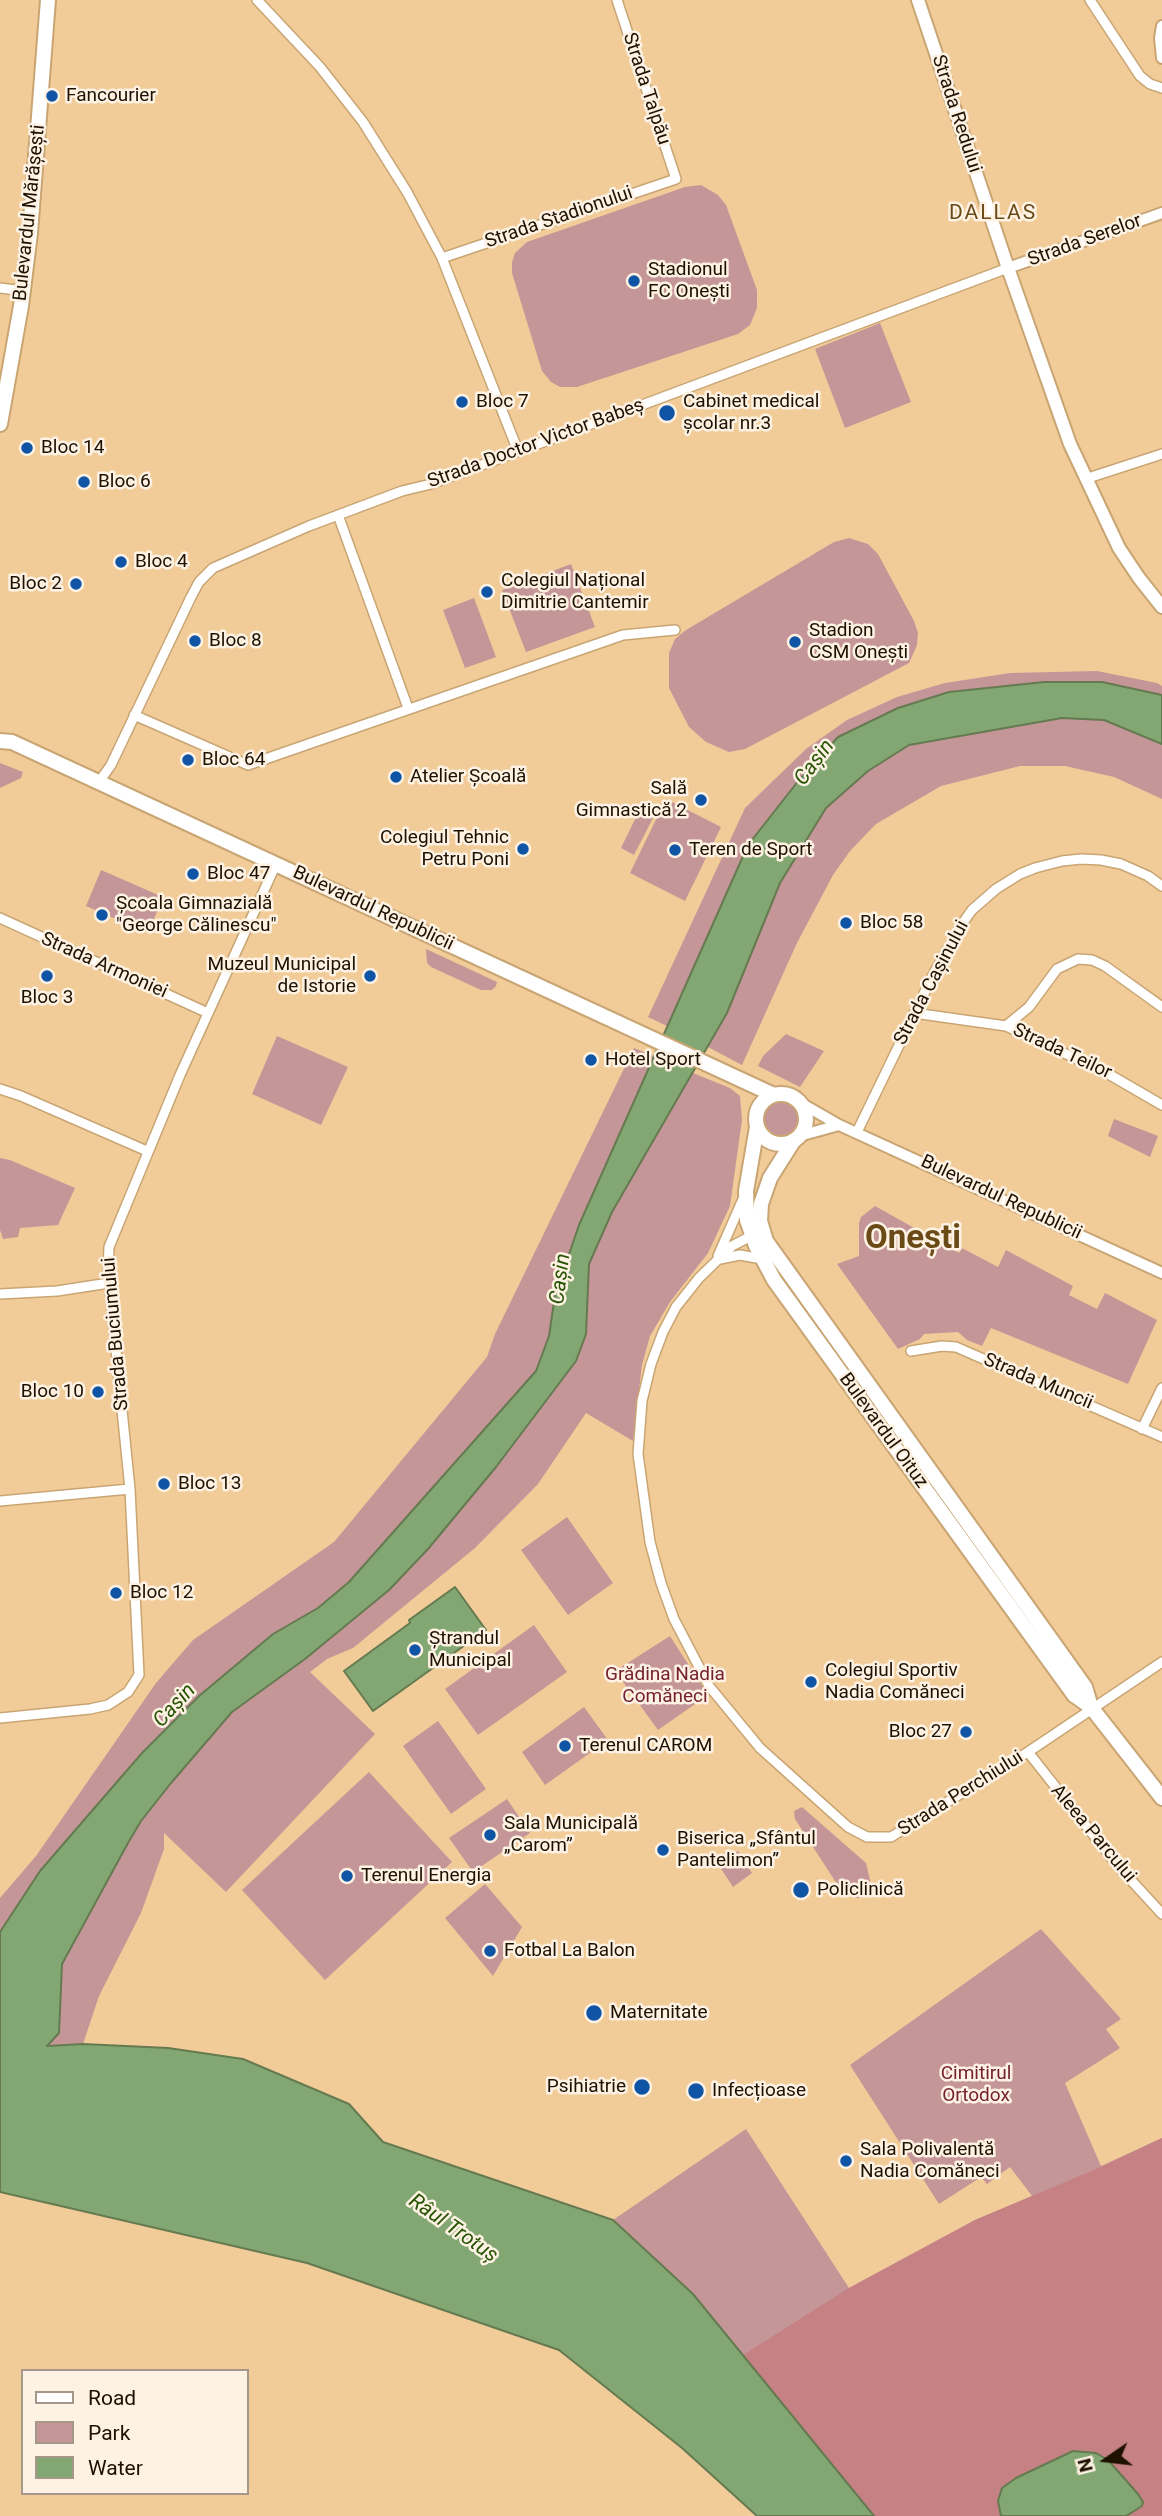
<!DOCTYPE html>
<html>
<head>
<meta charset="utf-8">
<style>
  body { margin:0 }
  #map { position:relative; width:1162px; height:2516px; overflow:hidden; background:#f1cc99; font-family:Roboto,sans-serif }
  canvas { display:block }
  .legend { position:absolute; left:21px; top:2369px; width:228px; height:126px; box-sizing:border-box; background:#fdf2e3; border:2px solid #a49888; margin:0; padding:9px 12px; list-style:none; font-size:21px; color:#1e1100 }
  .legend li { display:flex; align-items:center; gap:14px; height:35px }
  .legend b { width:35px; border:2px solid #a49888 }
  .north { position:absolute; left:1071px; top:2425px; width:70px; height:70px; -webkit-text-stroke:5px #fdf2e3; paint-order:stroke; rotate:256deg; font-size:19px; font-weight:700; line-height:28px; text-align:center; color:#1e1100 }
  .north::after { content:''; display:block; margin:auto; width:24px; height:32px; background:#1e1100; clip-path:polygon(50% 0,100% 100%,50% 72%,0 100%) }
</style>
</head>
<body>
<div id="map">
<canvas width="1162" height="2516"></canvas>
<ul class="legend">
<li><b style="height:9px;background:#fff"></b>Road</li>
<li><b style="height:19px;background:#c59698"></b>Park</li>
<li><b style="height:19px;background:#83a772"></b>Water</li>
</ul>
<div class="north">N</div>
</div>
<script>
const c = document.querySelector('canvas').getContext('2d');
c.lineJoin = 'round';
function paint(path, color) { c.fillStyle = color; c.fill(path, 'evenodd'); }
const toPath = rows => new Path2D(rows.map(r => 'M' + r).join(''));
function trace(path, color, width, dash) { c.strokeStyle = color; c.lineWidth = width; c.lineCap = dash ? 'butt' : 'round'; c.setLineDash(dash || []); c.stroke(path); }
function write(font, color, halo, rows, align = 'center') {
  c.font = font + ' Roboto,sans-serif'; c.lineWidth = 5; c.setLineDash([]); c.textBaseline = 'middle'; c.strokeStyle = halo; c.fillStyle = color; for (const [text, x, y, turn = 0] of rows) {
    c.save(); c.translate(x, y); c.rotate((+turn || 0) * Math.PI / 180); c.textAlign = isNaN(turn) ? turn : align; if (halo) c.strokeText(text, 0, 0); c.fillText(text, 0, 0); c.restore();
  }
}
paint(toPath([
  [701,185,718,195,726,205,757,290,757,308,750,325,738,334,577,387,560,387,551,382,542,371,512,273,512,262,515,253,527,242,685,187],
  [880,323,911,402,845,428,815,349],
  [849,538,868,544,878,554,914,621,918,633,917,645,909,663,745,749,729,752,706,742,689,727,669,688,669,653,675,639,686,630,834,542],
  [571,564,595,627,526,652,502,590],
  [474,598,496,657,465,668,443,610],
  [1097,671,1157,683,1162,686,1162,695,1102,682,1044,682,949,692,898,708,838,737,799,780,748,845,667,1026,648,1017,745,808,806,749,847,720,897,697,945,683,1010,673],
  [1062,718,1104,720,1162,744,1162,799,1114,777,1065,766,1020,766,941,786,876,824,850,851,833,875,797,943,742,1065,708,1047,727,1013,780,883,826,808,868,771,909,745],
  [0,763,23,772,21,778,0,788],
  [666,799,721,827,685,901,630,873],
  [639,811,653,818,634,855,621,848],
  [101,870,163,897,148,933,86,906],
  [426,949,497,982,496,986,492,990,481,990,431,967,427,963],
  [786,1034,824,1051,800,1087,758,1066,763,1056],
  [277,1036,348,1067,321,1125,252,1094],
  [634,1048,654,1056,579,1225,555,1295,549,1336,536,1371,349,1582,318,1608,273,1634,199,1696,142,1753,40,1871,0,1932,0,1898,36,1856,156,1683,193,1640,334,1542,487,1357,495,1334],
  [693,1073,730,1088,740,1096,742,1120,730,1206,708,1253,670,1302,650,1336,642,1365,633,1441,586,1413,538,1484,475,1548,353,1648,327,1659,310,1672,375,1734,226,1892,164,1833,164,1849,141,1913,99,1996,83,2044,46,2046,58,2033,62,1964,128,1843,141,1821,171,1783,232,1712,305,1659,389,1590,496,1467,576,1361,588,1264,612,1212],
  '756 1118a25 25 0 1 1 50 0a25 25 0 1 1-50 0Z',
  [1114,1119,1158,1136,1150,1157,1108,1136],
  [0,1158,10,1160,75,1188,58,1225,20,1228,18,1237,3,1239,0,1230],
  [875,1206,959,1253,962,1248,998,1267,1006,1250,1073,1286,1069,1295,1097,1309,1105,1293,1157,1320,1128,1384,991,1328,982,1346,967,1340,958,1332,924,1334,920,1339,898,1349,837,1264,859,1256,859,1223,861,1217],
  [567,1517,613,1583,568,1615,521,1550],
  [534,1625,567,1672,478,1735,445,1689],
  [670,1636,708,1695,658,1730,615,1671],
  [584,1707,608,1740,545,1785,522,1752],
  [438,1721,486,1789,451,1814,403,1746],
  [369,1772,452,1862,325,1980,242,1890],
  [507,1799,530,1833,473,1872,449,1838],
  [802,1807,866,1863,870,1880,869,1890,863,1897,857,1898,851,1896,835,1881,795,1819,794,1811],
  [738,1851,752,1873,733,1887,718,1864,719,1862],
  [485,1884,522,1927,493,1976,445,1918],
  [1041,1929,1121,2019,1106,2029,1120,2048,1065,2083,1101,2166,1162,2138,1162,2516,874,2516,693,2294,613,2220,746,2129,849,2288,975,2220,1032,2196,1010,2167,987,2184,981,2177,939,2204,850,2065]
]), '#c59698');
paint(toPath([
  [1162,2138,1162,2516,874,2516,743,2355,849,2288,975,2220,1101,2167]
]), '#c58184');
const water = toPath([
  [1044,682,1102,682,1162,695,1162,744,1104,720,1062,718,909,745,868,771,826,808,780,883,727,1013,612,1212,589,1264,586,1334,576,1361,496,1467,428,1549,389,1590,305,1659,232,1712,171,1783,141,1821,128,1843,62,1964,59,2033,47,2046,83,2044,168,2048,243,2059,349,2104,383,2142,613,2220,693,2294,874,2516,757,2516,682,2448,559,2350,307,2263,0,2192,0,1932,40,1871,142,1753,199,1696,273,1634,318,1608,349,1582,536,1371,549,1336,555,1295,579,1225,748,845,799,780,838,737,898,708,949,692,1044,682],
  [455,1587,486,1630,373,1711,344,1671,410,1623,409,1620,455,1587],
  [1073,2451,1096,2453,1108,2460,1138,2494,1143,2502,1142,2506,1126,2516,1001,2516,998,2501,1002,2488,1016,2478,1073,2451]
]);
paint(water, '#83a772');
trace(water, '#657a50', 2);
const minor = toPath([
  [257,0,320,67,363,122,407,192,442,258,518,451],
  [1090,0,1140,76,1150,84,1162,88],
  [442,258,676,179,617,0],
  [0,288,23,291],
  [1085,479,1162,454],
  [338,515,408,708],
  [134,715,248,765,623,635,675,630],
  [99,782,111,765,191,597,199,582,213,568,309,526,402,491,431,484,1008,268],
  [0,918,208,1013],
  [914,1013,1006,1026,1105,1072,1162,1105],
  [1006,1026,1029,1007,1057,969,1078,959,1092,960,1105,966,1162,1007],
  [0,1089,21,1096,147,1151],
  [857,1132,934,973,962,924,972,910,996,889,1020,874,1035,868,1062,861,1081,859,1101,860,1121,864,1148,876,1162,886],
  [755,1234,732,1246,699,1278,676,1307,663,1332,651,1364,642,1401,638,1454,650,1542,661,1583,674,1619,709,1686,760,1748,848,1827,867,1837,891,1837,1028,1752,1162,1662],
  [718,1256,743,1199],
  [720,1259,740,1255,762,1259],
  [0,1294,57,1291,109,1283],
  [911,1351,942,1346,956,1347,1162,1437],
  [1142,1429,1162,1388],
  [0,1501,130,1489],
  [0,1718,90,1709,108,1705,128,1692,139,1675,130,1489,108,1271,109,1247,180,1075,276,864],
  [1028,1752,1118,1866,1162,1914]
]);
const tertiary = toPath([
  [1162,26,1160,38,1162,58],
  [1008,268,1162,213],
  [799,1102,839,1125,1162,1273],
  [799,1136,839,1125]
]);
const secondary = toPath([
  [918,0,1008,268,1070,444,1119,548,1139,578,1162,607]
]);
const primary = toPath([
  [0,424,21,306,30,233,48,0],
  [0,741,12,742,774,1095],
  '756 1119a25 25 0 1 1 50 0a25 25 0 1 1-50 0Z',
  [757,1127,746,1191,747,1220,756,1246,774,1280,1074,1695,1091,1707,1162,1798],
  [794,1140,770,1178,761,1204,760,1221,766,1241,1085,1687,1091,1707]
]);
trace(minor, '#c8a573', 12);
trace(tertiary, '#c8a573', 14);
trace(secondary, '#c8a573', 16);
trace(primary, '#c8a573', 18);
trace(minor, '#fff', 9);
trace(tertiary, '#fff', 10);
trace(secondary, '#fff', 12);
trace(primary, '#fff', 14);
for (const [x, y, r, color] of [
  [52,96,7,"#1055a5"],
  [634,281,7,"#1055a5"],
  [462,402,7,"#1055a5"],
  [667,413,9,"#1055a5"],
  [27,448,7,"#1055a5"],
  [84,482,7,"#1055a5"],
  [121,562,7,"#1055a5"],
  [76,584,7,"#1055a5"],
  [487,592,7,"#1055a5"],
  [195,641,7,"#1055a5"],
  [795,642,7,"#1055a5"],
  [188,760,7,"#1055a5"],
  [396,777,7,"#1055a5"],
  [701,800,7,"#1055a5"],
  [523,849,7,"#1055a5"],
  [675,850,7,"#1055a5"],
  [193,874,7,"#1055a5"],
  [102,915,7,"#1055a5"],
  [846,923,7,"#1055a5"],
  [47,976,7,"#1055a5"],
  [370,976,7,"#1055a5"],
  [591,1060,7,"#1055a5"],
  [98,1392,7,"#1055a5"],
  [164,1484,7,"#1055a5"],
  [116,1593,7,"#1055a5"],
  [415,1650,7,"#1055a5"],
  [811,1682,7,"#1055a5"],
  [966,1732,7,"#1055a5"],
  [565,1746,7,"#1055a5"],
  [490,1835,7,"#1055a5"],
  [663,1850,7,"#1055a5"],
  [347,1876,7,"#1055a5"],
  [801,1890,9,"#1055a5"],
  [490,1951,7,"#1055a5"],
  [594,2013,9,"#1055a5"],
  [642,2087,9,"#1055a5"],
  [696,2091,9,"#1055a5"],
  [846,2161,7,"#1055a5"]
]) { const dot = new Path2D(); dot.arc(x, y, r, 0, 2 * Math.PI); c.fillStyle = color; c.fill(dot); trace(dot, '#fdf2e3', 2.5); }
write('19px', '#1e1100', '#fdf2e3', [
  ["Strada Talpău",646,89,72],
  ["Strada Redului",956,114,72],
  ["Bulevardul Mărășești",30,213,-84],
  ["Strada Stadionului",559,218,-19],
  ["Strada Serelor",1085,241,-20],
  ["Strada Doctor Victor Babeș",536,444,-20],
  ["Bulevardul Republicii",373,909,25],
  ["Strada Armoniei",104,966,24],
  ["Strada Cașinului",932,983,-62],
  ["Strada Teilor",1062,1052,25],
  ["Bulevardul Republicii",1001,1198,25],
  ["Strada Buciumului",116,1334,-95],
  ["Strada Muncii",1038,1382,23],
  ["Bulevardul Oituz",883,1431,54],
  ["Strada Perchiului",961,1794,-32],
  ["Aleea Parcului",1093,1834,50]
]);
write('19px', '#1e1100', '#fdf2e3', [
  ["Fancourier",66,96],
  ["Stadionul",648,270],
  ["FC Onești",648,292],
  ["Bloc 7",476,402],
  ["Cabinet medical",683,402],
  ["școlar nr.3",683,424],
  ["Bloc 14",41,448],
  ["Bloc 6",98,482],
  ["Bloc 4",135,562],
  ["Colegiul Național",501,581],
  ["Dimitrie Cantemir",501,603],
  ["Bloc 2",62,584,"right"],
  ["Stadion",809,631],
  ["CSM Onești",809,653],
  ["Bloc 8",209,641],
  ["Bloc 64",202,760],
  ["Atelier Școală",410,777],
  ["Sală",687,789,"right"],
  ["Gimnastică 2",687,811,"right"],
  ["Colegiul Tehnic",509,838,"right"],
  ["Petru Poni",509,860,"right"],
  ["Teren de Sport",689,850],
  ["Bloc 47",207,874],
  ["Școala Gimnazială",116,904],
  ["\"George Călinescu\"",116,926],
  ["Bloc 58",860,923],
  ["Muzeul Municipal",356,965,"right"],
  ["de Istorie",356,987,"right"],
  ["Bloc 3",47,998,"center"],
  ["Hotel Sport",605,1060],
  ["Bloc 10",84,1392,"right"],
  ["Bloc 13",178,1484],
  ["Bloc 12",130,1593],
  ["Ștrandul",429,1639],
  ["Municipal",429,1661],
  ["Colegiul Sportiv",825,1671],
  ["Nadia Comăneci",825,1693],
  ["Bloc 27",952,1732,"right"],
  ["Terenul CAROM",579,1746],
  ["Sala Municipală",504,1824],
  ["„Carom”",504,1846],
  ["Biserica „Sfântul",677,1839],
  ["Pantelimon”",677,1861],
  ["Terenul Energia",361,1876],
  ["Policlinică",817,1890],
  ["Fotbal La Balon",504,1951],
  ["Maternitate",610,2013],
  ["Psihiatrie",626,2087,"right"],
  ["Infecțioase",712,2091],
  ["Sala Polivalentă",860,2150],
  ["Nadia Comăneci",860,2172]
], 'left');
write('19px', '#74222e', '#fdf2e3', [
  ["Grădina Nadia",665,1675],
  ["Comăneci",665,1697],
  ["Cimitirul",976,2074],
  ["Ortodox",976,2096]
]);
c.letterSpacing = '2px';
write('21px', '#6a4b18', '#fdf2e3', [
  ["DALLAS",993,214]
]);
c.letterSpacing = '0px';
write('italic 21px', '#285505', '#fdf2e3', [
  ["Cașin",815,763,-53],
  ["Cașin",561,1279,-83],
  ["Cașin",175,1706,-47],
  ["Râul Trotuș",453,2229,35]
]);
write('bold 33px', '#6a4b18', '#fdf2e3', [
  ["Onești",913,1240]
]);
</script>
</body>
</html>
